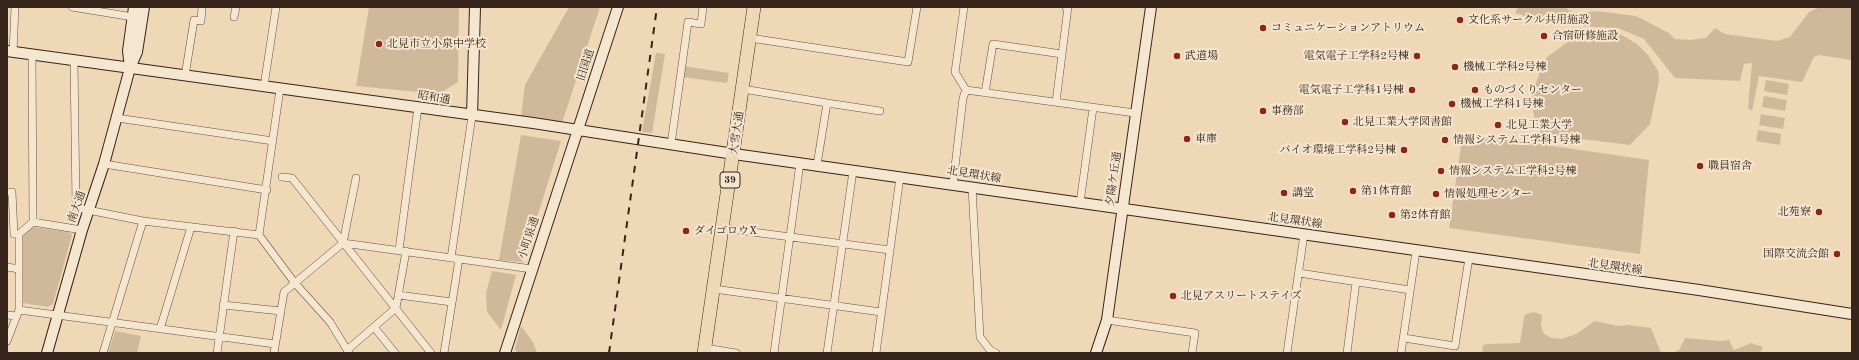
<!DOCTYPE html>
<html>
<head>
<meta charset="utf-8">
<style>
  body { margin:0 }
  #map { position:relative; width:1859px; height:360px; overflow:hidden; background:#efd8b6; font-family:"Old Standard TT",serif }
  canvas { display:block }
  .frame { position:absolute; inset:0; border:8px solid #37241a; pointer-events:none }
</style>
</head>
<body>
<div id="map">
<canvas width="1859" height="360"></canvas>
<div class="frame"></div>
</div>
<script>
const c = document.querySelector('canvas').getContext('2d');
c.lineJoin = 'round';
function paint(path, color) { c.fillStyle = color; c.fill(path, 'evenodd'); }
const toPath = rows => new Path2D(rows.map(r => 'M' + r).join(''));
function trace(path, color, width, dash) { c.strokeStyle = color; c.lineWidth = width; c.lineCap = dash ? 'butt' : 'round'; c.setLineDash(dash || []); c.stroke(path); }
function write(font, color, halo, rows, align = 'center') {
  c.font = font + ' "Old Standard TT","Noto Serif JP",serif'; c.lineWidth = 4; c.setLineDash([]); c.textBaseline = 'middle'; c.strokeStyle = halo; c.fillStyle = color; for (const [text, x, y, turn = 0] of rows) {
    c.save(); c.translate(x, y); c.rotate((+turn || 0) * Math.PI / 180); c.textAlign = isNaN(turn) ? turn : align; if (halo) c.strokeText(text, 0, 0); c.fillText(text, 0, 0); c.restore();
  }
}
paint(toPath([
  [369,7,459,7,458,82,439,94,356,86],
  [569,7,600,7,562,123,521,117,525,85],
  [1518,7,1567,7,1568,10,1578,13,1597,11,1636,16,1669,33,1675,39,1690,40,1706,38,1715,28,1725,34,1777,41,1790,37,1809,12,1820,7,1852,7,1852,60,1819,55,1814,57,1802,82,1759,76,1752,111,1748,108,1752,63,1744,64,1740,81,1675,78,1644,39,1618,28,1593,27,1542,21,1515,13],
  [1606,30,1622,35,1637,44,1648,55,1658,71,1659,81,1650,124,1630,145,1541,134,1535,120,1532,106,1532,94,1542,66,1547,57,1572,39,1587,32],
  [656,53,665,54,652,133,642,132],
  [683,66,729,73,727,83,682,77],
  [1766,80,1789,84,1787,95,1764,91],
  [1764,96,1787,100,1785,111,1762,107],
  [1761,114,1785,118,1783,129,1759,125],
  [1758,130,1781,134,1780,145,1756,141],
  [1463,133,1649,160,1640,254,1449,228],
  [521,135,561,141,523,262,499,260],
  [33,227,69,232,72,235,53,304,48,307,23,303,22,235],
  [492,271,516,275,501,330,487,312,486,293],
  [1534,312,1542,315,1541,326,1544,334,1552,338,1562,339,1576,334,1595,321,1617,326,1629,325,1651,328,1661,353,1482,353,1483,345,1488,344,1520,343,1524,317,1526,314],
  [521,326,533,342,537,353,517,353,515,349],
  [115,331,141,336,137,353,108,353],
  [1685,338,1720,341,1729,340,1734,350,1751,343,1763,347,1760,353,1672,353,1679,350]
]), '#d0b99b');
const street = toPath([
  [72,7,133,17],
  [964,7,955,72,966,90,1135,113],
  [234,17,236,7],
  [750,38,908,62,917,7],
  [13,52,15,7],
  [32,54,33,222],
  [74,61,76,205,78,208,143,221,259,235],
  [185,76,194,20,201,21,202,7],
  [264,86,276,7],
  [280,89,259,235,294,282,330,322,349,353],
  [743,89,827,103],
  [985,93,993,44,1062,54],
  [1056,102,1068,7,1066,7],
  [117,118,273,141],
  [671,144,688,22,701,24,703,7],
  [104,164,267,190],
  [817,165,827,103,880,111],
  [282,177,292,178,431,353],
  [953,184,963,98,966,90],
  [972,187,980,337,990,350,996,353],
  [7,192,12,192,14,234,19,234,19,310,7,341],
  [1080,203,1093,108],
  [722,228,890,250],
  [19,234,33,222,82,230],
  [343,243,532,269],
  [399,250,418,107],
  [451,258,472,116],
  [7,267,19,269],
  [1299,273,1410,290],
  [714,289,881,312],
  [398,295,452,302],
  [223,305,281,311],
  [19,310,275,344],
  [7,315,17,316],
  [1107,320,1195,333,1192,353],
  [374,327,395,353],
  [160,329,191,227],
  [1404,338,1455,346,1469,258],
  [705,348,736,353],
  [347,350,396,308,406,251],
  [103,353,143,221],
  [217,353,234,231],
  [274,353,284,292,343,243,356,178],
  [444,353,459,259],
  [774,353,800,163],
  [827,353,853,171],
  [876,353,900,177],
  [1287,353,1304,234],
  [1347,353,1356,282],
  [1401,353,1416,251]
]);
const secondary = toPath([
  [7,51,533,123,734,154,1699,290,1852,314],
  [130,68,128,51,134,7],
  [472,116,475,7],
  [47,353,82,230,104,164,130,68,137,52,144,7],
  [505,353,618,7],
  [1096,353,1107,320,1151,7]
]);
const highway = toPath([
  [704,353,754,7]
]);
trace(street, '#655141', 8);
trace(secondary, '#37241a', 12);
trace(highway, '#37241a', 14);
trace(street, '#f5e6d0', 7);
trace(secondary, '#f5e6d0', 10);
trace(highway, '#efd8b6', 13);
trace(toPath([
  [609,353,657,7]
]), '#37241a', 2, [7, 7]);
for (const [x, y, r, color] of [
  [1460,20,4,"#8f2418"],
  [1263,28,4,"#8f2418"],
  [1544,36,4,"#8f2418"],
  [379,44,4,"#8f2418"],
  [1177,56,4,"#8f2418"],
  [1417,56,4,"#8f2418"],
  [1455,67,4,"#8f2418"],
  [1412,90,4,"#8f2418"],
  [1475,90,4,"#8f2418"],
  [1452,104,4,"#8f2418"],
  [1263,111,4,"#8f2418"],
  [1345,122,4,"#8f2418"],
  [1498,125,4,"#8f2418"],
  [1187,139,4,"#8f2418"],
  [1445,140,4,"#8f2418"],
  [1404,150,4,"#8f2418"],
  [1700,166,4,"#8f2418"],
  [1441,171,4,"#8f2418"],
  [1353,191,4,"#8f2418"],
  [1284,193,4,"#8f2418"],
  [1436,194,4,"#8f2418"],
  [1819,212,4,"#8f2418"],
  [1392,215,4,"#8f2418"],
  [686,231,4,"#8f2418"],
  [1837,254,4,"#8f2418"],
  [1173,296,4,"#8f2418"]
]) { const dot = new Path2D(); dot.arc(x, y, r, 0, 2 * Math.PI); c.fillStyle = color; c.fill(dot); trace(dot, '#f5e6d0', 1.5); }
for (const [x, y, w] of [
  [730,180,20]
]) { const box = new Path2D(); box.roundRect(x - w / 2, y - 8, w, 16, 3); c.fillStyle = '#f5e6d0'; c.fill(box); trace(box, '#37241a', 1); }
write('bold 10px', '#37241a', null, [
  ["39",730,180]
]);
write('11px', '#37241a', '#f5e6d0', [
  ["文化系サークル共用施設",1468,20],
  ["コミュニケーションアトリウム",1271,28],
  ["合宿研修施設",1552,36],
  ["北見市立小泉中学校",387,44],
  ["武道場",1185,56],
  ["電気電子工学科2号棟",1409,56,"right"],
  ["機械工学科2号棟",1463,67],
  ["電気電子工学科1号棟",1404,90,"right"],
  ["ものづくりセンター",1483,90],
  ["機械工学科1号棟",1460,104],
  ["事務部",1271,111],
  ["北見工業大学図書館",1353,122],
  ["北見工業大学",1506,125],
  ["車庫",1195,139],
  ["情報システム工学科1号棟",1453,140],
  ["バイオ環境工学科2号棟",1396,150,"right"],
  ["職員宿舎",1708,166],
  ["情報システム工学科2号棟",1449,171],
  ["第1体育館",1361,191],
  ["講堂",1292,193],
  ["情報処理センター",1444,194],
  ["北苑寮",1811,212,"right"],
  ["第2体育館",1400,215],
  ["ダイゴロウX",694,231],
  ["国際交流会館",1829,254,"right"],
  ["北見アスリートステイズ",1181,296]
], 'left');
write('11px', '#37241a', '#f5e6d0', [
  ["旧国道",586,65,-72],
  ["昭和通",434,98,9],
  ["大雪大通",737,133,-82],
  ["北見環状線",974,175,9],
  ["夕陽ケ丘通",1114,179,-82],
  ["南大通",77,207,-71],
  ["北見環状線",1295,221,8],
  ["小町泉通",529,238,-72],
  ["北見環状線",1615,267,8]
]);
</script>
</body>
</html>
